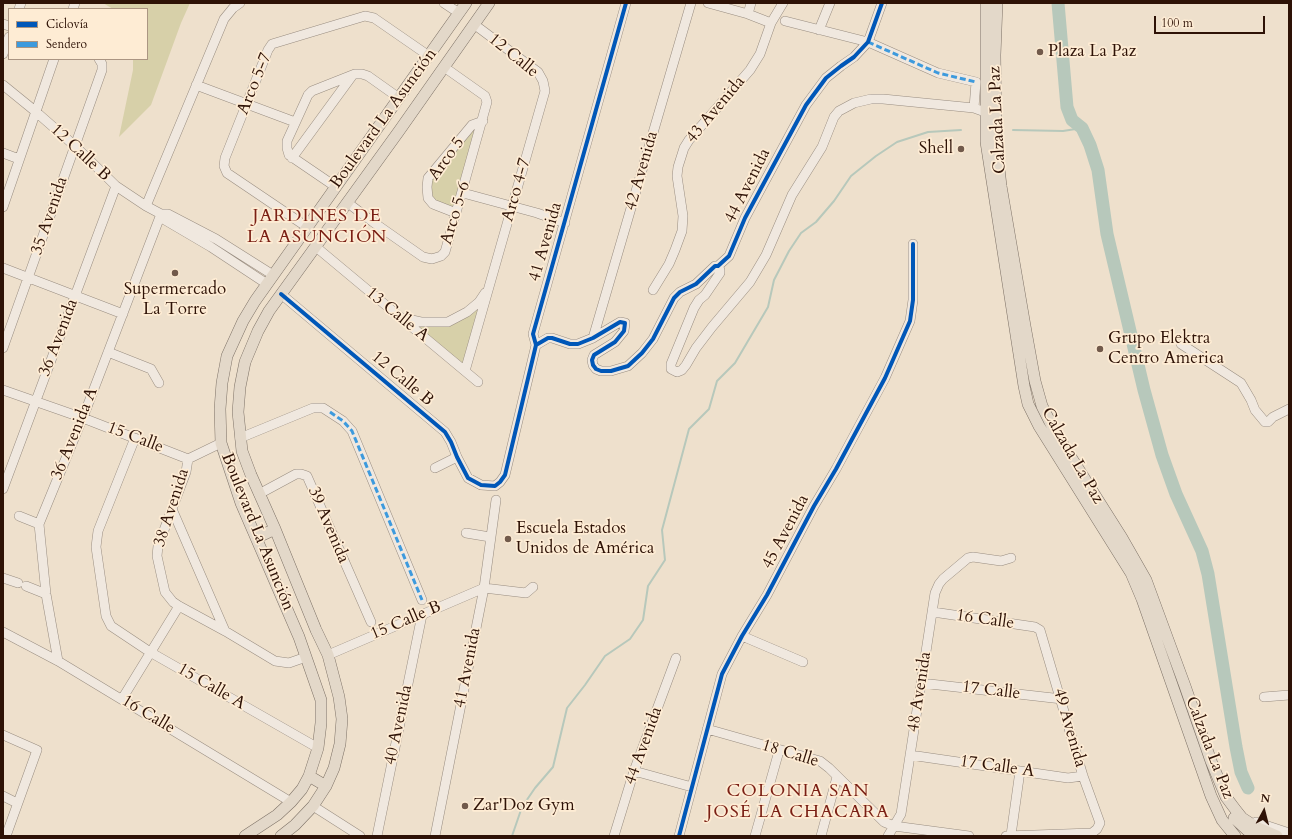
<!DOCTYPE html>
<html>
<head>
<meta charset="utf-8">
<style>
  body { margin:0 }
  #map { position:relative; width:1292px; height:839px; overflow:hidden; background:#eee0cc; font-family:Cardo,serif }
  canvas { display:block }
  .frame { position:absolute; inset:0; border:4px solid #2e1206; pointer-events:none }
  .legend { position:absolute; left:8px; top:8px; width:140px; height:52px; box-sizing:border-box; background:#feecd4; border:1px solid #ab9582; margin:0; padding:5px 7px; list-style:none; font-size:12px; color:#2e1206 }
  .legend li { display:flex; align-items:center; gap:8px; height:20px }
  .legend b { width:20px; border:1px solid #ab9582 }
  .north { position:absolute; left:1244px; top:791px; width:40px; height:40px; -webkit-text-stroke:3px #feecd4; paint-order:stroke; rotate:7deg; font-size:11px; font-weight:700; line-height:16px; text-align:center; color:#2e1206 }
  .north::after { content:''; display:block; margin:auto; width:14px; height:18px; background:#2e1206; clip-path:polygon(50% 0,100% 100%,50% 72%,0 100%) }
  .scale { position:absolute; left:1154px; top:16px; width:111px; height:18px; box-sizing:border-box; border:2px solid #2e1206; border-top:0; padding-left:5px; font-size:12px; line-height:14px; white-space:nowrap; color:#2e1206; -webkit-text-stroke:3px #feecd4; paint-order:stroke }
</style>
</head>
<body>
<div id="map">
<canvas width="1292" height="839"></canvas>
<div class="frame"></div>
<ul class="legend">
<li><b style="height:5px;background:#0057b8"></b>Ciclovía</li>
<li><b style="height:5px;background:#3d9add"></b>Sendero</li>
</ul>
<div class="north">N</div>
<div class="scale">100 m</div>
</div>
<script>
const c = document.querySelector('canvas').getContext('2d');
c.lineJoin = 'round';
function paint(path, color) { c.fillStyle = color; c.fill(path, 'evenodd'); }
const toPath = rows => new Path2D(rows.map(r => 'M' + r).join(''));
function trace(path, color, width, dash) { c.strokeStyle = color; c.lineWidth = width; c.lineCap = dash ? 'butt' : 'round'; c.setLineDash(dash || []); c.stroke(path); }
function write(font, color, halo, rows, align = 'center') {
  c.font = font + ' Cardo,serif'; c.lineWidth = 3.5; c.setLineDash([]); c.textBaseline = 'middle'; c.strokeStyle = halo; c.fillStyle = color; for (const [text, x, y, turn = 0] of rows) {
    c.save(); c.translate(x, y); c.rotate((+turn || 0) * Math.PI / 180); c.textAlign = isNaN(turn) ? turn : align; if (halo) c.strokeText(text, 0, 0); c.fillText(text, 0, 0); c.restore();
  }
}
paint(toPath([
  [103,3,190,3,181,23,151,105,119,137,133,70,133,59,147,59,147,9,113,9],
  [479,125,455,210,442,206,430,197,431,180,474,127],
  [483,302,464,366,410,321,448,325]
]), '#d7d0a9');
trace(toPath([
  [1013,130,1063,131,1082,128],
  [512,836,522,807,535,788,553,767,567,708,585,685,605,656,630,639,643,620,648,586,665,560,662,530,689,429,709,409,717,381,735,363,768,307,774,280,789,251,801,233,816,222,834,201,851,176,876,156,897,142,928,132,961,130]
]), '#b7c8bb', 2);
trace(toPath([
  [1058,3,1067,107,1072,120,1082,128,1090,145,1098,170,1107,234,1144,390,1162,455,1176,494,1202,551,1208,574,1236,747,1241,772,1248,788]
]), '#b7c8bb', 13);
const minor = toPath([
  [444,3,459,13],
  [708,3,748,14,771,23],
  [19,9,21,3],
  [73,9,75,3],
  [748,14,751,3],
  [785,21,868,42,938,73,976,82,974,108],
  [3,24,9,26],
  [819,30,830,3],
  [3,54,9,37],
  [3,85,35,111,75,146,116,186,146,206,161,214,165,220,211,247,267,284],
  [196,85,295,122],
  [3,153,19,159],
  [292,158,352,76],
  [336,187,289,155,287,148,287,141,308,95,312,91,355,74,362,74,368,76,399,98],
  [463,193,537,213,565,223],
  [348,203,373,222,423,257,432,259,441,256,445,252,487,102,485,96,444,67],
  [146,206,224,19,233,8,240,3],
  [3,207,54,59],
  [456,213,433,204,428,198,427,187,428,178,472,125,483,121],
  [161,214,168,214,216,239,273,275],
  [307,227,227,173,224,166,225,158,268,50,272,44,365,16,374,18,429,56],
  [316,247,478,382],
  [718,266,720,270,720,273,705,295,699,300,694,308,671,364,671,369,677,372,682,370,686,365,696,348,712,327,750,282,766,255,792,195,822,147,834,117,839,111,854,103,871,99,883,99,974,108,985,112],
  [3,268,123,314],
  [653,290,669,264,675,250,682,231,683,216,677,176,678,167,684,148,689,140,750,70,760,54,771,23,783,3],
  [281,294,445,432,451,442,457,457,468,478,481,485,495,486,500,482,505,475,536,345,533,334,626,3],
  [403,318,421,322,448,322,467,312,479,302,485,293],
  [593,338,691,3],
  [1181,344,1241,383,1251,400,1255,410,1265,422,1268,422,1273,417,1289,409],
  [536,345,548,338,552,338,570,344,578,344,593,338,620,322,625,323,624,331,615,342,594,355,592,360,593,365,596,369,601,371,611,371,628,366,642,353,653,339,674,298,680,292,696,284,715,266,718,266,729,256,745,218,806,105,826,78,841,66,854,57,868,42,882,3],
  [3,348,102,70,102,64,99,59],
  [108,352,151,369,159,383],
  [465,371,545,91,543,81,538,72,475,25],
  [3,390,83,418,188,459,221,443],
  [135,438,98,531,96,547,106,616,111,626,150,652,318,748],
  [240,438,313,408,323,408,343,421,352,431,422,600],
  [188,459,186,472,158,546,157,556,165,592,173,602,179,606,225,631,275,661,289,663,306,657],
  [435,468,457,457],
  [3,489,116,186],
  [259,494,296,474,301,474,307,476,371,622],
  [172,509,225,631],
  [19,516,39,524],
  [466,533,490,537],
  [3,578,18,583],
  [26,586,46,594],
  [933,612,1035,627,1040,630,1083,776,1100,823,1097,829,1092,833,1006,836],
  [3,632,58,661,291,802],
  [742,636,803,662],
  [328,655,484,588,526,593,533,587],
  [58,661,46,594,39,524,87,407,161,214],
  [921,683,1062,699],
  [1264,697,1289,695],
  [122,699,179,606],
  [707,729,820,761,829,768,884,822,894,826,969,836],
  [3,735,37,750,6,836],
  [910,755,1068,778,1083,776],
  [634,771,692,787],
  [3,796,17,803],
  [313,806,360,836],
  [1256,822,1289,833],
  [377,836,422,615],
  [435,836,484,588,496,500],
  [614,836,634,771,676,658],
  [679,836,722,674,742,636,767,595,814,506,836,469,885,378,910,321,913,300,913,244],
  [755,836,779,751],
  [821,836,837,777],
  [888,836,901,814,935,593,939,584,943,579,968,558,973,557,1001,561,1011,558],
  [1010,836,1011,835,1020,771]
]);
const major = toPath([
  [986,3,986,142,1024,386,1028,404,1039,426,1131,573,1142,599,1211,796,1222,820,1235,836],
  [997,3,995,55,996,142,1001,186,1025,326,1035,381,1042,406,1055,432,1122,538,1146,580,1185,686,1211,761,1226,797,1235,809,1242,818,1256,827,1277,836],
  [256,538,275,529],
  [309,776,326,786],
  [1234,818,1247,830,1259,836],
  [245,836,277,815,291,802,302,789,309,776,318,748,321,723,321,700,299,637,241,503,221,443,220,409,222,383,227,356,243,321,255,301,466,3],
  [281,836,295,825,313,806,326,786,334,768,340,744,342,719,339,697,328,655,316,630,275,529,251,475,242,451,238,412,240,387,245,362,258,331,269,311,399,131,489,3]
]);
trace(minor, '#998d81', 10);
trace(major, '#7d7166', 12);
trace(minor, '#f0e8df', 9);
trace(major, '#e3d8c9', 11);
trace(toPath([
  [868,42,938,73,976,82],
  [330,412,343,421,352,431,422,600]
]), '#3d9add', 3, [6, 3]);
trace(toPath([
  [281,294,445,432,451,442,457,457,468,478,481,485,495,486,500,482,505,475,536,345,533,334,626,3],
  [536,345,548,338,552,338,570,344,578,344,593,338,620,322,625,323,624,331,615,342,594,355,592,360,593,365,596,369,601,371,611,371,628,366,642,353,653,339,674,298,680,292,696,284,715,266,718,266,729,256,745,218,806,105,826,78,841,66,854,57,868,42,882,3],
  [679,836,722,674,742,636,767,595,814,506,836,469,885,378,910,321,913,300,913,244]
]), '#0057b8', 4);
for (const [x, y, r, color] of [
  [1040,52,4,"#715a4b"],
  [961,149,4,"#715a4b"],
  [175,273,4,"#715a4b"],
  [1100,349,4,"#715a4b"],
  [508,539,4,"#715a4b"],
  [465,806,4,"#715a4b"]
]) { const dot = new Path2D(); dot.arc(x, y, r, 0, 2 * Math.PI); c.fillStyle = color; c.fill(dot); trace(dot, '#feecd4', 1.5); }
write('17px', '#2e1206', '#feecd4', [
  ["Plaza La Paz",1048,52],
  ["Shell",953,149,"right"],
  ["Supermercado",175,290,"center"],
  ["La Torre",175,310,"center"],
  ["Grupo Elektra",1108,339],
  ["Centro America",1108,359],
  ["Escuela Estados",516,529],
  ["Unidos de América",516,549],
  ["Zar'Doz Gym",473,806]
], 'left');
write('17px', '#2e1206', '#feecd4', [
  ["12 Calle",513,56,39],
  ["Arco 5-7",255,84,-68],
  ["43 Avenida",716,110,-50],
  ["Boulevard La Asunción",384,119,-54],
  ["Calzada La Paz",998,120,-93],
  ["12 Calle B",80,153,43],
  ["Arco 5",447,159,-54],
  ["42 Avenida",642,171,-74],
  ["44 Avenida",748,186,-63],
  ["Arco 4-7",517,190,-74],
  ["Arco 5-6",456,213,-73],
  ["35 Avenida",50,216,-71],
  ["41 Avenida",546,242,-74],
  ["13 Calle A",397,315,39],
  ["36 Avenida",59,338,-69],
  ["12 Calle B",402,379,40],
  ["36 Avenida A",75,434,-68],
  ["15 Calle",135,438,21],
  ["Calzada La Paz",1072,456,60],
  ["38 Avenida",172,508,-72],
  ["39 Avenida",328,525,67],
  ["Boulevard La Asunción",257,532,68],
  ["45 Avenida",786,532,-62],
  ["16 Calle",985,620,8],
  ["15 Calle B",406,621,-23],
  ["41 Avenida",468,668,-79],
  ["15 Calle A",211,687,30],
  ["17 Calle",991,691,7],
  ["48 Avenida",920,692,-81],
  ["16 Calle",148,715,31],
  ["40 Avenida",399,725,-78],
  ["49 Avenida",1069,728,74],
  ["44 Avenida",644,746,-70],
  ["Calzada La Paz",1209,748,69],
  ["18 Calle",790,754,17],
  ["17 Calle A",997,767,8]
]);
c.letterSpacing = '1px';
write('18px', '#7a1f14', '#feecd4', [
  ["JARDINES DE",317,217],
  ["LA ASUNCIÓN",317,238],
  ["COLONIA SAN",798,792],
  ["JOSÉ LA CHACARA",798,813]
]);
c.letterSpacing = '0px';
</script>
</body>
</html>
